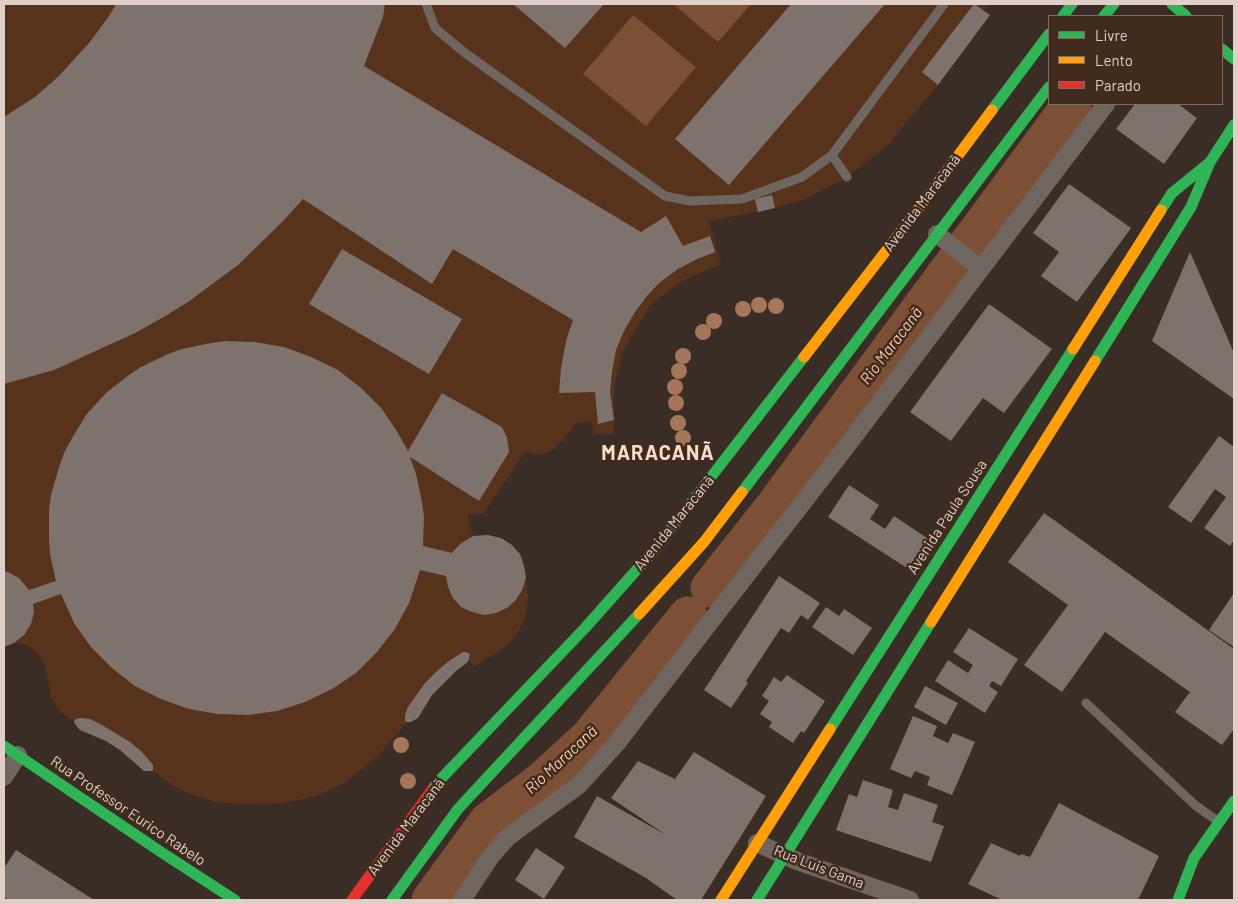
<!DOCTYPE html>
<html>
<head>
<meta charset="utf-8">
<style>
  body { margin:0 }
  #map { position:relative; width:1238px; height:904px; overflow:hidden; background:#392d25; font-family:Barlow,sans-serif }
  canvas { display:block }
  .frame { position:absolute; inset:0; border:5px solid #decfc7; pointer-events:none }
  .legend { position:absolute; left:1048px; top:15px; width:175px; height:90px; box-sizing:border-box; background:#412b1d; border:1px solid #806d61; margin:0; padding:6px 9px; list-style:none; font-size:15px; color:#decfc7 }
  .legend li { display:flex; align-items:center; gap:10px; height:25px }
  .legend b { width:25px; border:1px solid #806d61 }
</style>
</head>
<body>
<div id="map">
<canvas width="1238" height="904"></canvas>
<div class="frame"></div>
<ul class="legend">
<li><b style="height:6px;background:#30b455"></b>Livre</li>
<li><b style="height:6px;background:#ff9f0a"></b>Lento</li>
<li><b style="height:6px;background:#e5322d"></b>Parado</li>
</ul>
</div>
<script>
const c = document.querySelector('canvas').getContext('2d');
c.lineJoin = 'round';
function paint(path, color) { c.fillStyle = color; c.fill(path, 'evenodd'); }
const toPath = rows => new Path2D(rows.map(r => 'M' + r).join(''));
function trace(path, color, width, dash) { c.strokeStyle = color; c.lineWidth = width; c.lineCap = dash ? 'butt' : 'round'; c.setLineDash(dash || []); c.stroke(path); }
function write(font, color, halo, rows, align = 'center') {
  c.font = font + ' Barlow,sans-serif'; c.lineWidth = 5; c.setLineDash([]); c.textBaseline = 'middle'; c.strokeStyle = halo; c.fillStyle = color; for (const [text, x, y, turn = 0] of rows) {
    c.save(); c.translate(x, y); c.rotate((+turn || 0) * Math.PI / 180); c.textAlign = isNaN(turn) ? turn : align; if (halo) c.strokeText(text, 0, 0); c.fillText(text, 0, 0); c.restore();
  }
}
paint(toPath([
  [4,4,988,4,984,11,990,15,938,85,886,147,853,172,842,180,805,199,775,208,709,221,721,264,684,280,650,305,624,349,614,385,614,434,593,434,592,422,576,423,560,443,550,452,539,454,525,452,484,513,468,516,473,536,488,535,520,554,524,566,528,599,526,614,519,631,506,646,474,667,469,660,468,662,457,670,432,695,418,718,411,722,407,722,379,755,345,783,317,796,284,803,243,804,216,802,189,794,169,783,152,771,144,771,120,750,106,741,80,730,77,727,74,721,68,718,58,709,51,697,45,665,37,653,27,645,14,643,4,647]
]), '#58331b');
paint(toPath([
  [673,4,751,4,718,42],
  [633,15,696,67,646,126,583,74]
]), '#7b5034');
trace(toPath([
  [710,588,775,506,1072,104],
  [431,900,488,822,542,781,590,737,688,616]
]), '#7b5034', 39);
paint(toPath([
  [116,4,385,4,383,17,364,66,641,232,666,216,683,246,710,236,715,252,697,259,678,269,659,283,646,297,635,312,624,331,616,350,612,372,610,392,614,420,598,424,595,392,559,393,561,368,566,341,573,320,453,249,432,284,303,199,283,221,238,265,188,302,162,318,135,333,54,370,4,384,4,117,35,97,58,77,90,42,109,16],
  [513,4,604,4,565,48],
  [791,4,885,4,729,185,675,139],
  [974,4,990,15,938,85,922,72],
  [1135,104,1178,104,1197,118,1164,164,1116,129],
  [1069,184,1131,228,1077,302,1041,276,1059,252,1033,233],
  [772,195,775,208,758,212,755,199],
  [342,249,462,319,429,374,309,304],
  [1190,252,1234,353,1234,399,1152,341],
  [989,304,1052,349,1004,413,983,398,951,441,910,412],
  [225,341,254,342,284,347,311,357,338,370,361,388,382,409,398,433,408,451,442,393,502,427,507,438,509,452,479,501,410,457,416,474,422,502,424,517,423,546,452,553,460,544,473,536,488,535,501,538,512,545,520,554,524,566,526,578,522,590,516,600,507,608,496,613,484,615,472,612,461,607,453,598,448,587,446,576,420,570,409,603,395,629,377,652,356,673,332,689,305,702,277,711,248,715,218,714,189,709,161,699,135,686,112,668,91,647,74,623,61,594,33,604,34,612,31,624,24,635,14,643,4,647,4,571,8,572,19,578,29,590,56,581,50,554,49,539,49,510,51,495,59,467,64,453,71,440,86,415,106,393,129,375,141,367,168,354,182,349,211,343],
  [1219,436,1234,447,1234,540,1230,546,1204,528,1226,497,1215,489,1191,523,1168,507],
  [849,485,879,505,870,519,885,529,894,516,930,540,910,570,828,517],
  [1044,513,1234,649,1234,729,1222,745,1175,712,1190,692,1105,632,1062,692,1024,665,1068,605,1008,562],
  [779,576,820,603,808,620,801,615,789,633,781,628,746,681,748,683,731,708,704,690],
  [1234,593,1234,647,1209,630],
  [826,607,839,616,844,609,872,628,853,655,812,627],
  [969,628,1018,659,1001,686,992,681,989,686,998,692,985,713,935,681,948,660,968,673,973,665,953,652],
  [463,652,466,652,470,654,468,662,457,670,432,695,418,718,411,722,407,722,405,721,405,715,408,707,425,683,437,671,449,661],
  [787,675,825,701,804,733,801,731,793,743,769,727,772,722,760,714,769,701,762,696,774,677,781,682],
  [925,686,958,703,946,725,914,707],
  [913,716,937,726,933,736,948,743,953,733,975,742,952,795,927,785,930,777,915,771,911,778,890,769],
  [81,718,90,719,102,725,130,742,142,752,153,765,153,770,152,771,144,771,120,750,106,741,80,730,75,724,74,721,76,719],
  [694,752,766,796,701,900,677,900,646,878,574,837,597,796,666,835,611,798,638,761,675,779],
  [863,780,893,790,888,807,898,810,904,793,938,805,932,822,944,826,931,862,836,830,849,794,857,797],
  [1059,803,1159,856,1138,900,1002,900,968,884,991,843,1020,856,1021,854,1030,857],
  [536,848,565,867,544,899,515,880],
  [16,850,94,900,9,900,4,897,4,868]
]), '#7e736c');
trace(toPath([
  [426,4,435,28,465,53,665,196,690,201,742,199,802,177,832,155,847,177],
  [832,155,944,4],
  [1086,703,1195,805,1219,822]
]), '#706660', 9);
trace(toPath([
  [937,234,981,269],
  [4,777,18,755],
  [757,843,797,861,910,900],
  [462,900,491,856,508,837,579,785,617,743,724,604,836,460,1106,104]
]), '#706660', 18);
trace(toPath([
  [1172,4,1186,16],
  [1063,16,1072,4],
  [1104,16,1114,4],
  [1222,49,1234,59],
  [992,110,1049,34],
  [1161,210,1172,193,1209,163],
  [1095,361,1191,207,1210,162,1234,125],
  [742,492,1049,87],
  [830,729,1073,349],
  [4,746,161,852,235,900],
  [432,790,437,783,585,628,656,548,804,357],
  [392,900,458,809,639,614],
  [757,900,931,622],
  [1178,900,1194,858,1234,801]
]), '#30b455', 11);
trace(toPath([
  [1073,349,1161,210],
  [804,357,913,216,992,110],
  [639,614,704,542,742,492],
  [931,622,1095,361],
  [721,900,830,729]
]), '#ff9f0a', 11);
trace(toPath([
  [352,900,432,790]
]), '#e5322d', 11);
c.fillStyle = '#a57659';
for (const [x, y] of [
  [759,305],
  [776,306],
  [743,309],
  [714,321],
  [703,332],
  [683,356],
  [679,371],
  [675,387],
  [676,403],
  [678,423],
  [683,438],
  [401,745],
  [408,781]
]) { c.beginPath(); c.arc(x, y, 8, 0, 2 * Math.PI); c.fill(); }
write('15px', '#decfc7', '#412b1d', [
  ["Avenida Maracanã",922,203,-53],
  ["Avenida Paula Sousa",947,517,-57],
  ["Avenida Maracanã",674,523,-51],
  ["Rua Professor Eurico Rabelo",128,811,34],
  ["Avenida Maracanã",406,827,-53],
  ["Rua Luis Gama",819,867,21]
]);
write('italic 16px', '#f9cbaf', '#412b1d', [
  ["Rio Maracanã",891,346,-53],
  ["Rio Maracanã",561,760,-43]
]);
c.letterSpacing = '1px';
write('bold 20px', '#f8dbca', '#412b1d', [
  ["MARACANÃ",658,453]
]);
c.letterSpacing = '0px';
</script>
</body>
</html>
